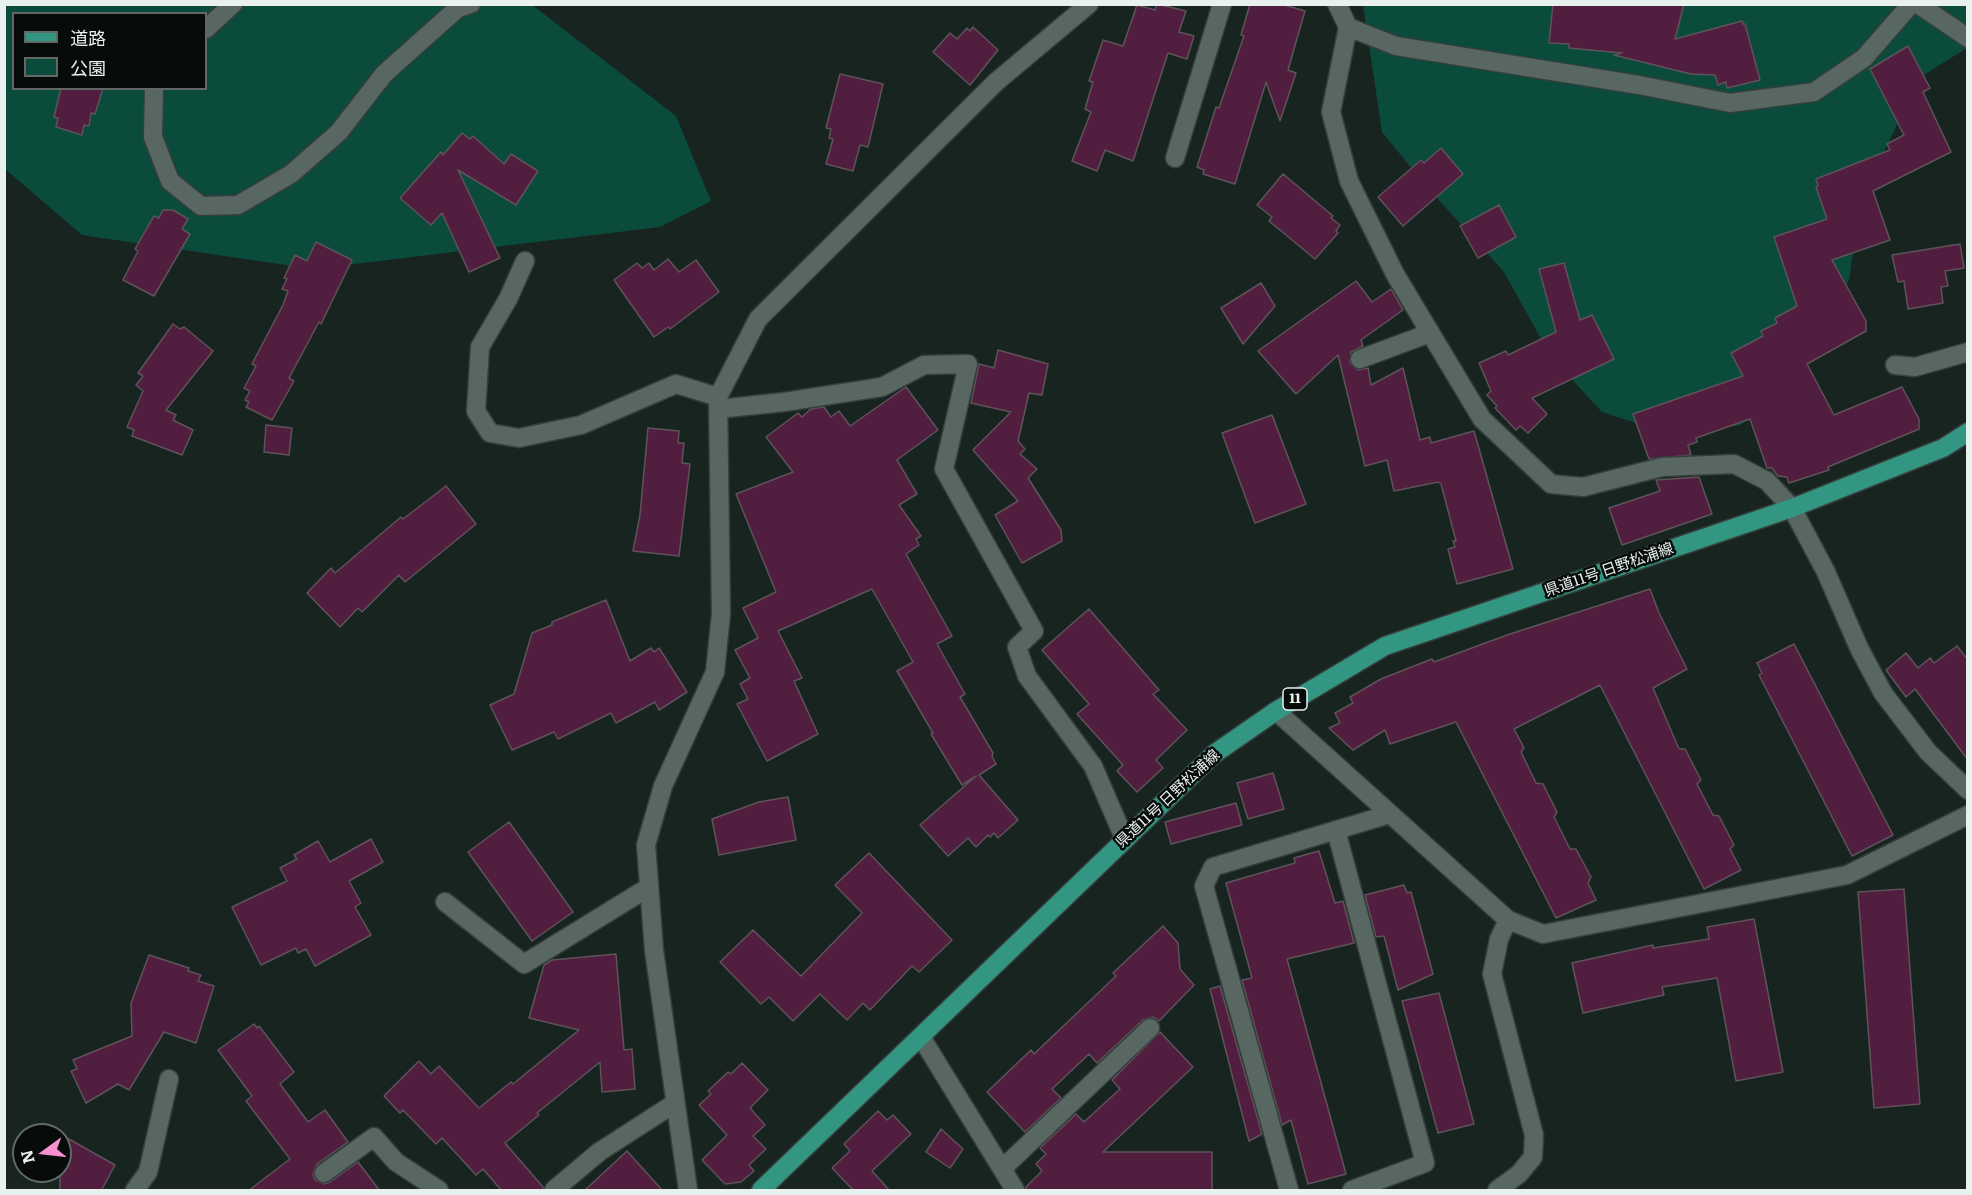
<!DOCTYPE html>
<html>
<head>
<meta charset="utf-8">
<style>
  body { margin:0 }
  #map { position:relative; width:1972px; height:1195px; overflow:hidden; background:#182420; font-family:Literata,"Noto Sans JP",serif }
  canvas { display:block }
  .frame { position:absolute; inset:0; border:6px solid #e9f1ef; pointer-events:none }
  .legend { position:absolute; left:12px; top:12px; width:195px; height:78px; box-sizing:border-box; background:#070c0a; border:2px solid #616866; margin:0; padding:8px 10px; list-style:none; font-size:18px; color:#e9f1ef }
  .legend li { display:flex; align-items:center; gap:12px; height:30px }
  .legend b { width:30px; border:2px solid #616866 }
  .north { position:absolute; left:12px; top:1123px; width:60px; height:60px; box-sizing:border-box; background:#070c0a; border:2px solid #616866; border-radius:50%; rotate:255deg; font-size:16px; font-weight:700; line-height:24px; text-align:center; color:#e9f1ef }
  .north::after { content:''; display:block; margin:auto; width:21px; height:27px; background:#f690d0; clip-path:polygon(50% 0,100% 100%,50% 72%,0 100%) }
</style>
</head>
<body>
<div id="map">
<canvas width="1972" height="1195"></canvas>
<div class="frame"></div>
<ul class="legend">
<li><b style="height:8px;background:#329682"></b>道路</li>
<li><b style="height:16px;background:#0a4b3c"></b>公園</li>
</ul>
<div class="north">N</div>
</div>
<script>
const c = document.querySelector('canvas').getContext('2d');
c.lineJoin = 'round';
function paint(path, color) { c.fillStyle = color; c.fill(path, 'evenodd'); }
const toPath = rows => new Path2D(rows.map(r => 'M' + r).join(''));
function trace(path, color, width, dash) { c.strokeStyle = color; c.lineWidth = width; c.lineCap = dash ? 'butt' : 'round'; c.setLineDash(dash || []); c.stroke(path); }
function write(font, color, halo, rows, align = 'center') {
  c.font = font + ' Literata,"Noto Sans JP",serif'; c.lineWidth = 5; c.setLineDash([]); c.textBaseline = 'middle'; c.strokeStyle = halo; c.fillStyle = color; for (const [text, x, y, turn = 0] of rows) {
    c.save(); c.translate(x, y); c.rotate((+turn || 0) * Math.PI / 180); c.textAlign = isNaN(turn) ? turn : align; if (halo) c.strokeText(text, 0, 0); c.fillText(text, 0, 0); c.restore();
  }
}
paint(toPath([
  [531,4,676,116,711,201,660,227,313,269,82,235,5,169,5,5],
  [14,14,206,14,206,88,14,88],
  [1363,5,1967,5,1967,48,1919,78,1860,203,1849,280,1821,336,1787,394,1740,425,1676,436,1602,412,1551,357,1504,272,1427,187,1382,132]
]), '#0a4b3c');
const building = toPath([
  [1157,4,1186,11,1179,32,1194,36,1187,59,1168,53,1133,161,1105,150,1097,171,1072,161,1091,112,1085,109,1093,82,1089,81,1103,40,1123,46,1137,5,1155,10,1157,4],
  [1250,4,1281,4,1305,11,1288,70,1296,73,1280,121,1266,82,1235,184,1203,174,1204,170,1197,167,1216,107,1219,108,1244,36,1241,35,1250,4],
  [1553,4,1684,4,1675,39,1742,21,1743,24,1745,24,1760,80,1727,88,1726,82,1718,85,1715,75,1691,74,1614,55,1622,53,1569,48,1569,44,1549,43,1553,4],
  [973,27,998,50,970,85,933,52,950,33,957,39,967,28,970,31,973,27],
  [1908,46,1930,88,1923,92,1951,152,1873,191,1890,240,1832,260,1866,321,1866,331,1807,364,1834,415,1902,387,1919,419,1919,429,1828,467,1829,470,1789,483,1787,477,1778,476,1772,468,1767,468,1750,419,1696,438,1697,442,1688,445,1691,455,1649,459,1633,414,1743,376,1731,353,1763,336,1761,331,1777,323,1775,318,1797,306,1774,237,1827,219,1816,187,1818,186,1816,179,1890,150,1887,144,1904,135,1870,69,1908,46],
  [840,74,883,84,868,147,860,145,853,171,826,164,833,139,829,138,831,129,826,128,840,74],
  [61,88,103,88,95,114,91,113,89,126,84,125,82,135,56,127,58,118,54,117,61,88],
  [462,133,470,139,473,136,504,164,511,154,538,171,516,205,458,170,500,258,469,272,442,213,431,225,400,198,441,152,443,155,462,133],
  [1441,148,1463,174,1403,226,1378,197,1421,160,1424,163,1441,148],
  [1283,174,1333,216,1331,218,1340,225,1336,231,1338,233,1315,259,1269,221,1272,217,1257,205,1283,174],
  [1499,205,1516,237,1478,258,1460,226,1499,205],
  [163,210,173,210,188,219,182,229,190,234,154,296,123,280,138,251,135,249,154,216,159,218,163,210],
  [316,242,352,260,321,324,319,322,289,378,294,381,272,420,246,407,249,402,245,400,250,391,244,388,256,366,252,364,283,305,288,291,282,289,287,279,284,278,295,255,307,261,316,242],
  [1960,244,1964,268,1945,271,1948,286,1941,287,1943,303,1908,309,1904,281,1898,282,1892,255,1960,244],
  [668,259,679,272,696,260,719,292,670,329,668,327,654,337,614,280,637,263,642,268,649,263,654,270,668,259],
  [1564,263,1580,320,1592,315,1614,359,1532,398,1547,414,1528,433,1520,426,1516,430,1495,408,1497,406,1487,395,1491,391,1479,363,1506,351,1508,355,1556,332,1539,269,1564,263],
  [1356,281,1372,302,1391,289,1403,310,1361,340,1363,346,1351,352,1350,363,1358,370,1368,368,1371,385,1403,368,1420,440,1430,437,1431,443,1474,431,1513,569,1457,584,1448,549,1455,547,1453,541,1456,541,1441,484,1438,482,1394,491,1387,460,1365,466,1338,355,1296,394,1258,351,1356,281],
  [1261,283,1275,306,1243,344,1221,308,1261,283],
  [173,324,180,329,184,327,213,351,166,410,176,415,173,420,193,430,182,455,132,436,134,430,127,427,143,391,136,385,143,376,138,373,173,324],
  [998,350,1048,364,1042,395,1029,393,1018,441,1025,449,1020,454,1037,469,1028,478,1061,530,1062,541,1022,563,995,515,1018,501,973,450,1011,412,971,403,979,364,994,368,998,350],
  [906,387,938,430,897,460,917,494,899,505,921,536,916,539,919,545,906,554,952,636,937,644,965,694,960,697,993,753,992,756,996,764,979,775,1018,820,998,838,994,833,990,837,988,835,976,847,968,838,948,856,920,825,976,776,962,785,931,734,933,733,897,671,913,662,872,589,778,631,802,678,794,681,818,734,767,761,737,704,748,699,740,684,750,678,735,650,758,638,743,608,776,592,736,494,793,472,766,437,798,413,802,417,811,409,824,407,831,417,839,411,850,426,906,387],
  [1272,415,1306,504,1255,523,1222,433,1272,415],
  [266,425,292,428,289,455,264,452,266,425],
  [648,428,679,431,678,443,684,443,682,463,690,464,679,556,633,551,640,515,648,428],
  [1699,477,1712,514,1622,545,1609,508,1660,491,1656,480,1699,477],
  [446,486,476,524,405,582,399,575,362,612,358,608,340,627,307,593,331,568,335,573,401,517,403,519,446,486],
  [1650,589,1659,613,1687,669,1653,688,1679,749,1685,749,1701,780,1697,784,1713,815,1719,816,1734,845,1730,849,1741,870,1704,889,1600,685,1514,729,1524,748,1521,752,1536,783,1543,784,1557,812,1554,817,1570,849,1576,849,1591,877,1588,883,1596,900,1556,918,1456,722,1390,744,1385,730,1353,750,1329,728,1340,723,1335,713,1353,703,1350,697,1381,679,1432,659,1434,662,1507,635,1650,589],
  [606,600,630,661,651,648,654,652,659,648,687,692,659,710,655,702,616,723,611,713,558,739,554,732,512,750,490,705,514,694,532,633,552,625,552,622,606,600],
  [1089,609,1159,690,1153,694,1187,730,1156,760,1163,768,1137,792,1117,771,1123,765,1077,714,1089,704,1042,650,1089,609],
  [1794,644,1893,835,1852,856,1759,675,1762,673,1757,663,1794,644],
  [1957,646,1968,660,1968,760,1915,689,1906,697,1886,670,1906,653,1918,668,1930,658,1934,663,1957,646],
  [1273,773,1284,809,1248,819,1237,783,1273,773],
  [788,797,796,840,719,855,712,819,759,802,788,797],
  [1236,803,1242,825,1171,844,1165,822,1236,803],
  [509,822,573,912,532,941,468,852,509,822],
  [371,839,383,862,349,881,361,903,355,907,371,935,315,966,306,949,298,953,296,948,261,965,232,907,287,881,280,868,297,859,294,855,318,841,330,862,371,839],
  [1319,851,1335,903,1343,901,1354,943,1287,959,1346,1174,1308,1184,1291,1120,1282,1125,1242,980,1252,978,1226,883,1295,863,1294,858,1319,851],
  [869,853,952,940,919,972,912,966,870,1010,863,1003,847,1020,820,994,793,1021,769,997,761,1004,720,962,753,930,801,976,862,913,835,885,869,853],
  [1404,885,1407,893,1411,892,1433,974,1398,990,1384,936,1376,937,1365,895,1404,885],
  [1904,889,1920,1104,1874,1108,1858,892,1904,889],
  [1754,919,1783,1072,1736,1081,1717,978,1662,987,1664,995,1583,1013,1572,963,1653,945,1653,948,1709,939,1707,927,1754,919],
  [1163,926,1178,943,1180,969,1194,985,1159,1021,1153,1017,1143,1020,1097,1063,1089,1054,1052,1089,1061,1098,1025,1132,987,1092,1031,1050,1034,1054,1116,976,1113,973,1163,926],
  [616,954,624,1050,632,1049,635,1089,602,1092,600,1062,537,1113,539,1115,505,1143,543,1187,543,1191,502,1191,483,1169,476,1175,442,1138,436,1144,403,1110,400,1113,384,1096,419,1061,431,1074,439,1066,479,1108,511,1082,513,1084,579,1030,529,1018,544,965,552,960,616,954],
  [149,955,189,968,188,971,201,975,198,981,214,986,196,1043,164,1032,129,1090,118,1084,86,1103,71,1071,77,1069,73,1060,132,1036,131,1003,149,955],
  [1220,986,1262,1134,1249,1141,1210,989,1220,986],
  [1439,993,1474,1124,1438,1133,1402,1001,1439,993],
  [254,1024,257,1028,259,1026,294,1072,280,1084,308,1122,325,1110,348,1142,317,1164,313,1174,315,1180,325,1184,330,1182,358,1162,380,1191,248,1191,290,1159,246,1101,252,1096,218,1050,254,1024],
  [1160,1032,1193,1067,1103,1152,1212,1152,1212,1191,1026,1191,1026,1187,1042,1171,1036,1164,1046,1154,1040,1148,1076,1114,1084,1122,1120,1089,1112,1080,1160,1032],
  [742,1063,768,1090,750,1108,765,1125,753,1136,766,1149,749,1165,754,1171,741,1182,725,1184,702,1160,727,1135,699,1105,711,1094,708,1091,728,1072,731,1074,742,1063],
  [878,1111,887,1120,893,1115,911,1134,872,1171,890,1191,854,1191,832,1168,850,1151,844,1144,878,1111],
  [941,1129,963,1149,950,1168,926,1152,941,1129],
  [60,1134,115,1165,101,1191,60,1191,60,1134],
  [627,1151,663,1191,584,1191,627,1151]
]);
paint(building, '#511e40');
trace(building, '#5f5359', 1.5);
const minor = toPath([
  [1337,4,1348,27,1331,112,1349,181,1395,274,1482,419,1551,484,1583,487,1662,467,1734,464,1767,481,1792,508,1826,572,1859,648,1883,693,1928,752,1968,790],
  [1918,4,1968,38],
  [1348,27,1396,46,1639,85,1730,103,1814,92,1864,58,1911,4],
  [206,29,233,4],
  [154,88,153,137,170,181,201,206,238,205,291,174,339,132,384,74,458,8,471,4],
  [1175,158,1222,4],
  [525,261,508,299,480,347,476,411,490,433,519,438,581,425,676,384,718,397],
  [1360,359,1430,333],
  [1895,365,1915,367,1968,352],
  [718,409,784,402,882,387,924,365,968,364,944,469,1034,631,1017,647,1027,676,1093,766,1125,840],
  [1276,711,1508,920,1543,934,1847,875,1968,815],
  [1336,830,1425,1163,1352,1190],
  [445,902,524,964,649,887],
  [921,1037,1015,1190],
  [1002,1169,1150,1028],
  [324,1173,374,1137,396,1162,439,1190],
  [135,1190,148,1172,169,1079],
  [554,1190,599,1152,675,1103],
  [688,1190,654,950,646,845,663,786,715,672,721,614,718,397,758,319,996,82,1089,4],
  [1289,1190,1204,886,1213,867,1390,814],
  [1497,1190,1519,1174,1533,1157,1534,1135,1492,974,1499,939,1508,920]
]);
const major = toPath([
  [761,1190,1214,754,1276,711,1385,646,1792,508,1943,448,1968,432]
]);
trace(minor, '#363f3c', 21);
trace(major, '#363f3c', 21);
trace(minor, '#596763', 18);
trace(major, '#329682', 18);
for (const [x, y, w] of [
  [1295,699,24]
]) { const box = new Path2D(); box.roundRect(x - w / 2, y - 11, w, 22, 4.5); c.fillStyle = '#070c0a'; c.fill(box); trace(box, '#e9f1ef', 1.5); }
write('bold 14px', '#e9f1ef', null, [
  ["11",1295,699]
]);
write('15px', '#e9f1ef', '#070c0a', [
  ["県道11号 日野松浦線",1609,570,-19],
  ["県道11号 日野松浦線",1168,799,-43]
]);
</script>
</body>
</html>
